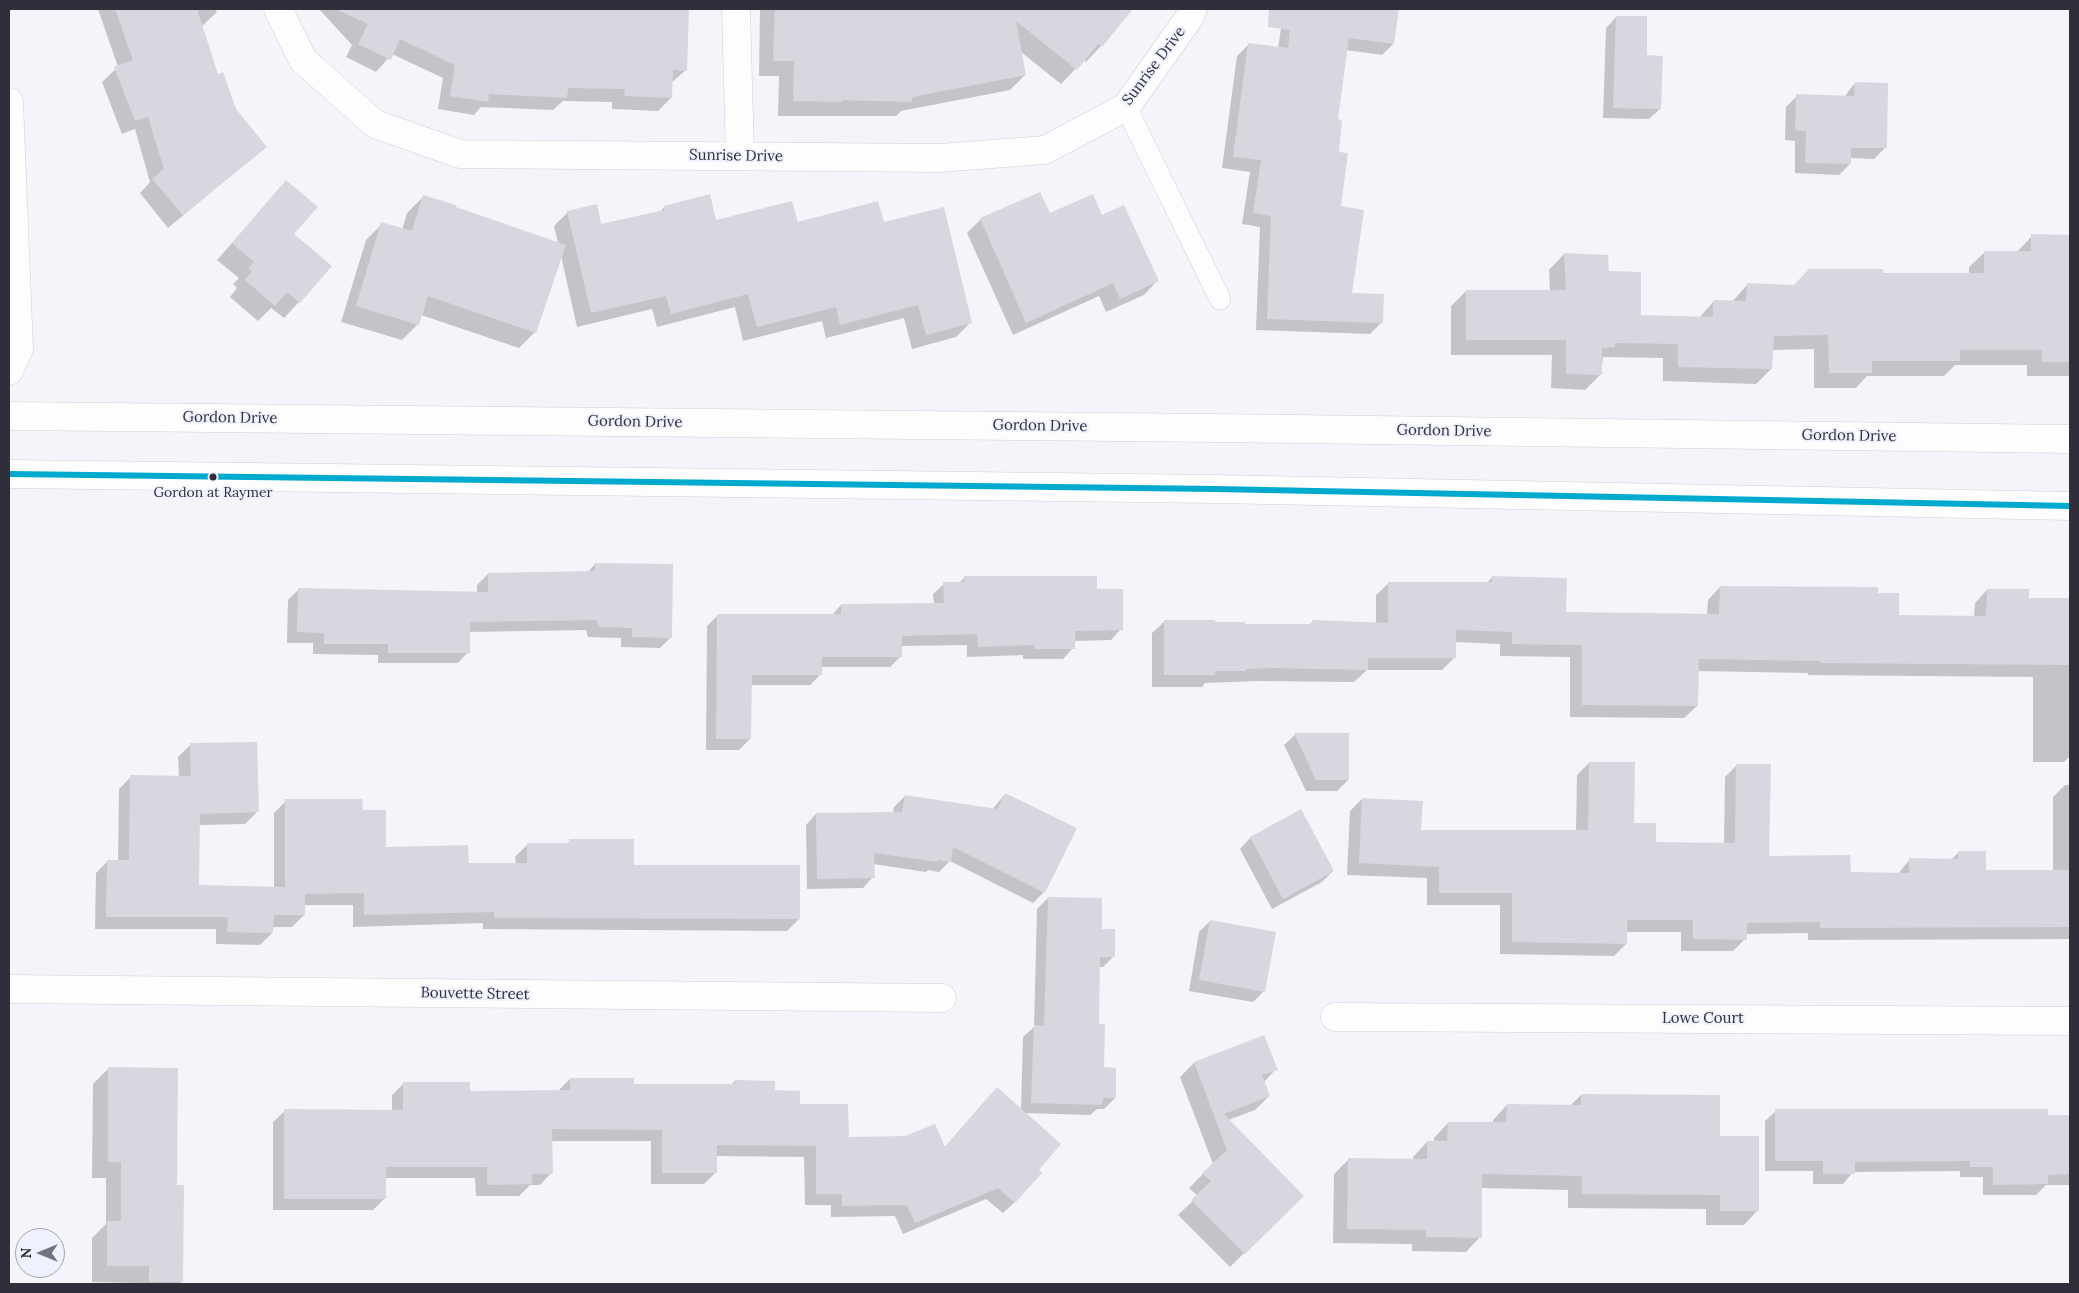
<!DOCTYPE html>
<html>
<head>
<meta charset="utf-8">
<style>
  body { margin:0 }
  #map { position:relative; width:2079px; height:1293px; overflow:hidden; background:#f4f4fa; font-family:Lora,serif }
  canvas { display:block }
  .frame { position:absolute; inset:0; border:10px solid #2e2f3b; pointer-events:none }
  .north { position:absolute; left:15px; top:1228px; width:50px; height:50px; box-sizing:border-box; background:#f0f1fe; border:1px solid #a2a3b0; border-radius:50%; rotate:270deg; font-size:14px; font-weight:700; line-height:20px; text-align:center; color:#2e2f3b }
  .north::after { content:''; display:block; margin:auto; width:18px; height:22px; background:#73747e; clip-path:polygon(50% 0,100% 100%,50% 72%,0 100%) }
</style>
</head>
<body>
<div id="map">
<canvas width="2079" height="1293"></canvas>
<div class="frame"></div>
<div class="north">N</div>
</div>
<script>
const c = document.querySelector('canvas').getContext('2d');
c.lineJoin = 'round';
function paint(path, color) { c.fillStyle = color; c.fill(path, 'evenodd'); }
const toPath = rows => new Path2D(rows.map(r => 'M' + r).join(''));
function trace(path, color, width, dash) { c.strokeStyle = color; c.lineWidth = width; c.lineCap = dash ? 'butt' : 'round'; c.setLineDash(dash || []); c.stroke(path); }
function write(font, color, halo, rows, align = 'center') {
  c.font = font + ' Lora,serif'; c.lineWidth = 4; c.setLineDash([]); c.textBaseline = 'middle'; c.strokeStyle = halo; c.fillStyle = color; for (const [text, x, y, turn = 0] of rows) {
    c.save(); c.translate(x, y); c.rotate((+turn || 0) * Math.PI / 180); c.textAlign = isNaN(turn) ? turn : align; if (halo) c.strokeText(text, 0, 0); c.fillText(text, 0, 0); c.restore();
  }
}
paint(toPath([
  [98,9,215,9,217,12,201,27,217,76,235,110,265,147,168,228,140,193,150,182,135,129,122,134,102,82,118,67],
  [319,9,688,9,686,70,671,83,671,98,658,111,612,109,612,102,563,101,553,110,481,107,474,115,438,109,443,78,392,54,376,72,346,57,352,45],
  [760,9,1128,9,1130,11,1101,46,1086,62,1084,60,1061,84,1021,52,1025,75,1010,90,901,111,896,116,778,116,779,76,759,76],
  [1284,9,1398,9,1393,44,1382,55,1346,50,1337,120,1340,207,1351,294,1382,322,1370,334,1256,330,1260,227,1242,224,1250,172,1222,168,1237,56,1249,44,1278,48],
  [1616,17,1645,56,1660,109,1649,119,1603,118,1606,28],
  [1855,83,1885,148,1874,159,1850,158,1850,164,1839,175,1795,173,1795,141,1785,140,1786,107,1797,96,1844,97],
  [286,182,299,302,284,318,271,308,258,321,230,297,237,288,233,284,239,278,217,260],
  [1040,193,1049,215,1102,216,1157,281,1144,295,1106,312,1099,296,1013,335,967,233,980,220],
  [423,197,558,243,554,226,568,212,600,226,660,212,664,207,715,222,883,224,970,323,956,337,912,349,904,318,826,338,822,321,743,341,735,307,657,327,652,309,577,327,561,256,535,332,519,348,421,315,418,324,402,340,341,322,366,240,382,224,402,230,407,213],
  [2032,236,2070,236,2070,376,2027,376,2027,365,1955,365,1944,376,1867,376,1856,388,1814,388,1814,349,1772,350,1771,369,1756,384,1663,381,1663,358,1603,357,1601,374,1585,390,1551,388,1552,355,1451,355,1451,306,1466,291,1550,291,1549,270,1564,254,1607,272,1639,316,1699,318,1714,301,1732,302,1747,285,1794,286,1882,275,1969,275,1969,267,1985,252,2017,252],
  [595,564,671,637,660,648,621,647,621,638,588,637,586,630,468,632,468,652,458,663,378,663,378,655,313,654,313,643,287,643,288,600,298,590,477,593,477,585,488,574,587,573],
  [965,577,1096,590,1121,629,1111,640,1073,641,1073,648,1063,659,1023,659,1023,655,967,657,967,645,901,646,901,656,890,667,821,667,821,674,810,685,751,685,750,739,739,750,706,750,707,626,718,615,832,615,841,605,934,604,933,594,944,584,959,583],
  [1492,577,1565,614,1707,615,1708,600,1720,587,1877,595,1898,616,1974,617,1975,603,1987,590,2028,599,2070,600,2070,756,2064,762,2033,762,2033,677,1808,675,1808,673,1697,671,1697,706,1684,718,1570,717,1570,657,1500,656,1500,644,1455,642,1455,657,1442,670,1367,670,1354,682,1258,681,1205,683,1202,687,1152,687,1152,633,1165,621,1243,625,1309,625,1313,622,1376,623,1376,595,1389,583,1487,583],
  [1295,735,1348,780,1337,791,1306,791,1284,745],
  [190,745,257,812,245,824,199,825,198,886,274,888,274,813,286,801,362,811,385,848,468,864,516,864,515,857,527,845,566,844,570,841,632,866,799,919,787,931,483,929,483,923,353,927,353,905,304,905,304,915,292,927,272,927,272,933,260,945,216,944,216,929,95,929,96,873,108,861,118,861,119,789,131,777,179,777,178,757],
  [1589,763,1633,825,1655,844,1724,844,1725,777,1737,765,1767,857,1849,873,1898,874,1910,859,1951,860,1959,852,1985,871,2053,871,2053,797,2065,785,2070,785,2070,939,1808,940,1808,933,1745,934,1745,939,1733,951,1681,951,1681,932,1626,932,1626,944,1614,956,1500,954,1500,905,1427,905,1427,878,1347,875,1350,811,1362,799,1420,831,1576,832,1577,775],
  [1005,794,1044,892,1033,903,950,861,939,872,928,870,926,872,873,864,873,877,863,888,807,889,806,825,816,814,893,813,894,807,905,796,992,810],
  [1301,811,1333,871,1322,882,1272,909,1240,849,1250,838],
  [1048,898,1100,930,1113,957,1103,967,1099,967,1098,1025,1102,1069,1115,1098,1104,1109,1097,1109,1090,1115,1024,1113,1037,1170,1015,1202,1003,1213,986,1199,903,1234,895,1216,831,1217,831,1205,805,1205,804,1157,716,1156,716,1172,704,1184,651,1184,651,1141,551,1141,551,1173,540,1185,530,1185,519,1196,476,1196,475,1178,384,1178,384,1199,373,1210,273,1210,273,1122,285,1111,392,1111,392,1095,404,1083,468,1093,558,1091,570,1079,633,1085,731,1085,735,1081,774,1092,848,1138,944,1148,985,1101,1021,1110,1023,1037,1034,1027,1037,909],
  [1210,921,1264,991,1253,1002,1189,991,1199,932],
  [1194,1063,1276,1069,1264,1082,1269,1096,1255,1110,1228,1120,1302,1196,1230,1267,1178,1215,1198,1196,1189,1188,1213,1164,1180,1077],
  [109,1068,176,1186,182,1281,179,1284,92,1282,92,1238,106,1224,106,1178,92,1178,93,1084],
  [1581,1095,1719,1137,1758,1210,1744,1225,1706,1225,1706,1209,1568,1208,1568,1190,1481,1188,1480,1237,1466,1252,1412,1251,1412,1244,1333,1243,1334,1174,1348,1160,1413,1160,1413,1157,1427,1142,1434,1142,1434,1138,1448,1123,1493,1123,1493,1120,1507,1105,1570,1106],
  [1776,1111,2070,1116,2070,1185,2046,1185,2036,1195,1983,1195,1983,1177,1960,1177,1960,1171,1853,1172,1843,1184,1813,1184,1813,1171,1765,1171,1765,1121]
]), '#0003');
paint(toPath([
  [115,9,197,9,218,74,223,72,236,109,267,147,183,215,152,179,164,169,148,117,135,121,114,67,133,60],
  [336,9,689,9,687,71,673,70,672,98,624,96,625,89,568,88,567,98,489,94,488,102,450,96,455,65,400,39,391,60,358,44,368,24],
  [775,9,1133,9,1102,47,1098,44,1077,70,1016,21,1026,75,912,97,912,102,842,100,842,102,793,101,794,61,773,61],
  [1269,9,1399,9,1394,44,1349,38,1338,119,1342,120,1339,152,1348,153,1341,206,1364,210,1352,293,1384,294,1383,323,1267,319,1271,216,1253,213,1261,160,1233,157,1248,43,1288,48,1290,30,1268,27],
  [1616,16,1647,16,1647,55,1663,56,1661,109,1613,108],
  [1855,82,1888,83,1887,148,1851,148,1851,164,1805,163,1806,131,1795,130,1796,94,1854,96],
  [286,180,318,207,294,234,332,266,300,303,287,292,275,306,245,280,252,271,248,268,254,262,232,243],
  [1040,192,1050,213,1093,194,1102,215,1124,205,1159,281,1120,299,1113,283,1026,323,980,218],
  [710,194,716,220,792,201,798,222,878,201,884,222,944,207,972,323,926,335,918,305,840,325,836,307,757,327,748,294,671,314,666,296,591,313,567,211,597,204,601,224,664,210,664,206],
  [423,195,456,205,456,207,566,245,536,333,428,296,419,325,356,306,381,222,412,231],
  [2031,234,2070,235,2070,362,2042,362,2042,350,1960,350,1960,361,1872,361,1872,373,1829,373,1828,335,1774,336,1772,369,1678,367,1678,344,1615,343,1615,347,1602,348,1602,375,1566,374,1566,340,1466,340,1466,290,1566,290,1564,253,1608,255,1609,271,1641,272,1641,315,1713,317,1713,300,1746,301,1747,283,1794,285,1809,269,1883,269,1883,273,1984,273,1984,251,2031,251],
  [595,563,673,564,672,638,632,637,632,628,599,627,596,620,470,622,470,653,388,653,388,644,324,644,324,633,297,632,298,588,488,592,488,573,595,571],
  [964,576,1097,576,1097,589,1123,589,1123,630,1075,631,1075,649,1034,649,1034,645,978,647,977,634,902,636,902,657,822,657,822,675,752,675,751,739,716,739,717,614,841,614,841,604,944,603,943,582,965,582],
  [1492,576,1567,578,1566,612,1719,614,1720,586,1878,587,1878,593,1899,593,1899,615,1986,616,1987,589,2029,589,2029,598,2070,598,2070,665,1820,663,1820,661,1699,659,1698,706,1582,705,1582,645,1512,644,1512,632,1456,630,1456,658,1368,658,1368,670,1272,668,1246,669,1246,671,1215,671,1215,675,1164,675,1164,620,1215,620,1215,622,1245,622,1245,624,1312,624,1312,620,1388,623,1388,582,1492,582],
  [1294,733,1349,733,1349,780,1316,780],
  [257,742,259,812,200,814,199,885,285,887,285,799,362,799,363,810,386,810,386,847,468,845,469,863,527,863,527,843,569,843,569,839,634,839,634,865,800,865,800,919,494,918,494,912,364,915,364,893,305,894,305,915,274,915,273,933,227,932,228,917,106,917,107,860,129,860,130,775,191,776,190,743],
  [1589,762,1635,762,1634,823,1656,823,1656,842,1735,843,1736,764,1771,764,1769,856,1850,855,1851,872,1909,873,1909,858,1958,859,1958,851,1986,851,1986,870,2070,870,2070,927,1820,928,1820,922,1747,923,1747,940,1693,939,1693,920,1627,920,1627,944,1512,942,1512,893,1439,893,1439,867,1359,863,1362,798,1423,801,1421,830,1588,830],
  [1005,793,1077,828,1045,893,953,847,951,862,938,860,938,862,874,853,875,878,817,879,816,813,902,812,905,795,997,809],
  [1301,809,1334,871,1283,899,1250,837],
  [1048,897,1102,898,1102,929,1115,929,1115,957,1100,957,1099,1024,1105,1024,1104,1067,1116,1068,1116,1098,1103,1098,1102,1105,1031,1103,1034,1025,1044,1026],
  [1210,920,1276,932,1265,992,1199,980],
  [1264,1035,1278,1070,1262,1075,1270,1096,1224,1114,1304,1196,1245,1254,1191,1200,1211,1181,1202,1173,1227,1150,1194,1062],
  [108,1067,178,1068,177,1185,184,1185,183,1282,149,1282,149,1266,107,1266,107,1221,121,1221,121,1162,108,1162],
  [570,1078,634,1078,634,1084,735,1084,735,1080,775,1081,775,1090,800,1091,800,1104,848,1104,849,1137,905,1136,935,1124,945,1147,997,1087,1061,1144,1039,1170,1042,1173,1015,1203,998,1188,915,1223,907,1205,842,1206,842,1194,816,1194,816,1146,717,1145,717,1173,662,1173,662,1130,552,1129,553,1174,532,1174,532,1184,487,1185,487,1167,386,1167,386,1199,284,1199,284,1109,403,1110,403,1082,470,1082,470,1091,570,1090],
  [1581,1094,1720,1095,1720,1136,1759,1136,1759,1211,1720,1211,1720,1195,1582,1194,1582,1176,1482,1174,1482,1238,1426,1237,1426,1230,1347,1229,1348,1158,1427,1159,1427,1141,1447,1141,1448,1122,1506,1122,1507,1104,1581,1105],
  [1775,1109,2048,1109,2048,1115,2070,1115,2070,1174,2048,1175,2048,1184,1993,1185,1993,1167,1970,1167,1970,1161,1855,1162,1855,1174,1823,1174,1823,1161,1775,1161]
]), '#d7d7e0');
const lane = toPath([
  [1126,107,1220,299]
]);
const street = toPath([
  [278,9,303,60,375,124,460,154,939,158,1045,150,1126,107,1189,18,1193,9],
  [736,9,740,156],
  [9,102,19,349,9,371],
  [9,989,942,998],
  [1335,1017,2070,1021]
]);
const secondary = toPath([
  [9,416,1216,428,2070,439],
  [9,474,1215,489,2070,506]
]);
trace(lane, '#ceced7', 22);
trace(street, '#ceced7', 29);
trace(secondary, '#ceced7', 29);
trace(lane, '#fdfdfe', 21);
trace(street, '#fdfdfe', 28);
trace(secondary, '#fdfdfe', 28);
trace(toPath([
  [9,474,1215,489,2070,506]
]), '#00a9ce', 6);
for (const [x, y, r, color] of [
  [213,477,4.5,"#2e2f3b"]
]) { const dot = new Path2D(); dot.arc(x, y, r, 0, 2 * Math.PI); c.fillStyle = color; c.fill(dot); trace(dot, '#f0f1fe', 2); }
write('14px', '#2e2f3b', '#f0f1fe', [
  ["Gordon at Raymer",213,493]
]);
write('15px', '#2e2f3b', '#f0f1fe', [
  ["Sunrise Drive",1154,66,-53],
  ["Sunrise Drive",736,156,1],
  ["Gordon Drive",230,418,1],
  ["Gordon Drive",635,422,1],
  ["Gordon Drive",1040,426,1],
  ["Gordon Drive",1444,431,1],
  ["Gordon Drive",1849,436,1],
  ["Bouvette Street",475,994,1],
  ["Lowe Court",1703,1019]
]);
</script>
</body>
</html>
